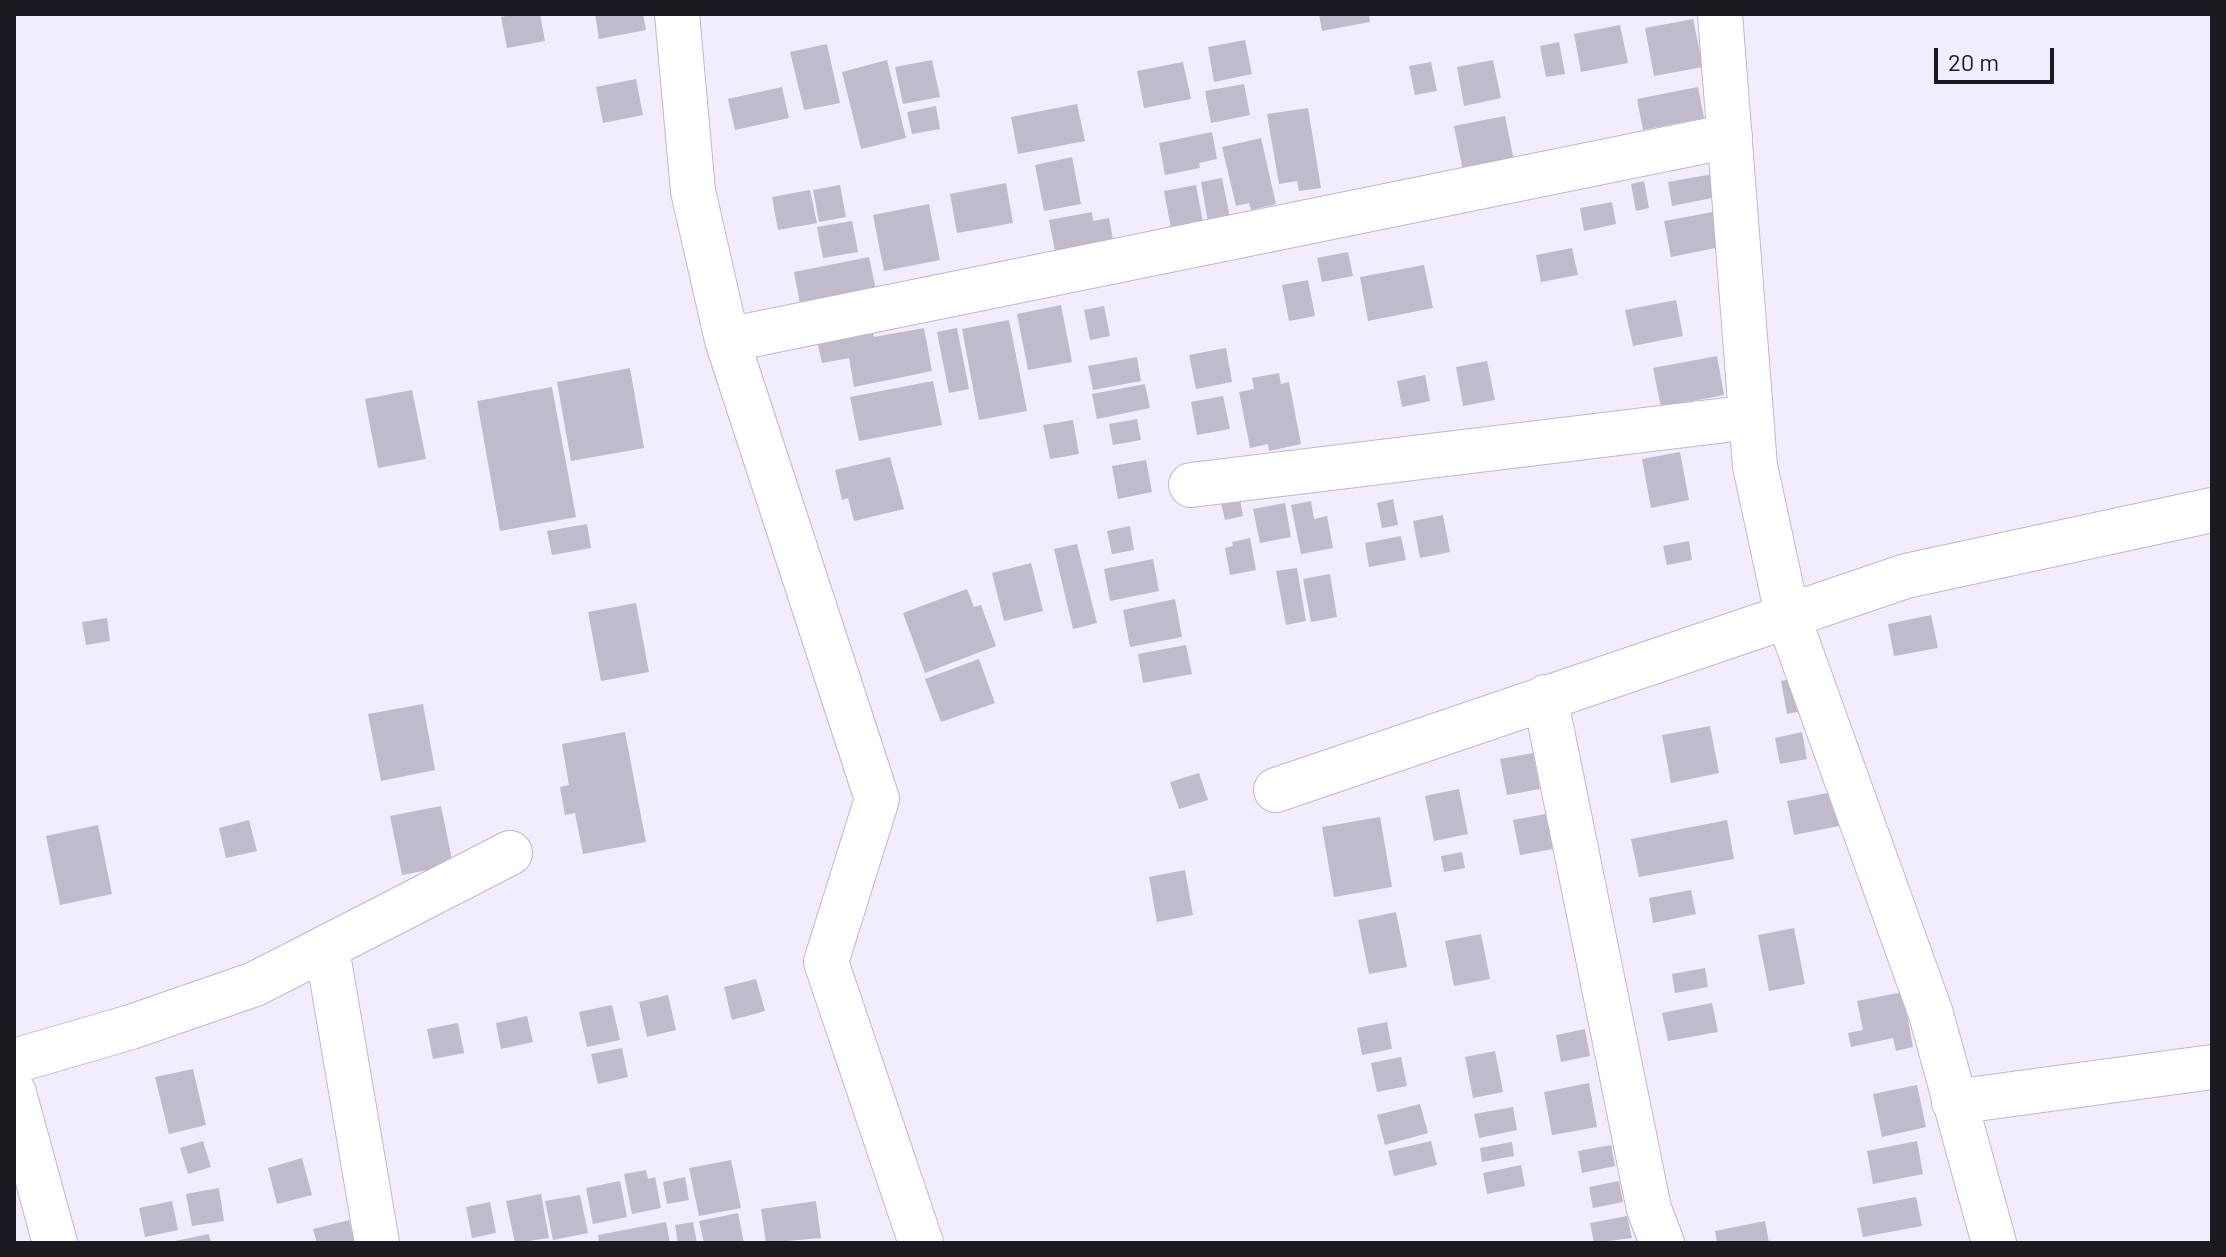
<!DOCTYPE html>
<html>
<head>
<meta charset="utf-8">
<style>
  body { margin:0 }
  #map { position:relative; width:2226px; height:1257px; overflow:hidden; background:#f3ecff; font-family:Barlow,sans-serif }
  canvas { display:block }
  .frame { position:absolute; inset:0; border:16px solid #1c1a20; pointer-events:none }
  .scale { position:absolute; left:1934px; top:48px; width:120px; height:36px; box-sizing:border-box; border:4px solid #1c1a20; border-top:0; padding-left:10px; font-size:24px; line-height:28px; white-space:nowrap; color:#1c1a20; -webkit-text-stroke:6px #f3ecff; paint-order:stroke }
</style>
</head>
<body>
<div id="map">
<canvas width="2226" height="1257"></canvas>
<div class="frame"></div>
<div class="scale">20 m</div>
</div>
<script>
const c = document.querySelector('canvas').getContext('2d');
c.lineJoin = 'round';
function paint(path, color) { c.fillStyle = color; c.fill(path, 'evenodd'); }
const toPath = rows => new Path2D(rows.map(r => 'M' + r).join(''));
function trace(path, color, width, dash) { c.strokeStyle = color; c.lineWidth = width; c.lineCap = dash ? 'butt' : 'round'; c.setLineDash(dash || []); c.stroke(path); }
paint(toPath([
  [516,14,540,14,545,41,507,48,501,17],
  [595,14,643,14,646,30,599,39],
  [1319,14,1369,14,1370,22,1322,31],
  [1693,19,1703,67,1654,76,1645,28],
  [1620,25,1628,63,1581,72,1574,34],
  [1245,40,1252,74,1214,82,1208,47],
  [1559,42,1565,74,1546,77,1540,46],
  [827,44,840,103,804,110,790,52],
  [887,60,906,138,861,149,842,72],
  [932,60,940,97,903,104,895,67],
  [1493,60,1501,98,1464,106,1457,67],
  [1183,62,1191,99,1144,108,1137,71],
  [1431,62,1437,91,1415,95,1409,66],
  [636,79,643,115,603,123,596,87],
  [1244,84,1250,115,1211,123,1205,91],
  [782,87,789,118,735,130,728,99],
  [1698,87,1704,118,1643,130,1637,99],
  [1077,104,1085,141,1018,154,1011,117],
  [936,106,940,129,912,134,907,112],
  [1308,108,1321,188,1299,191,1297,181,1279,184,1267,114],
  [1505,116,1514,161,1463,171,1454,126],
  [1212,132,1217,159,1199,163,1200,168,1165,175,1159,143],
  [1261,138,1276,204,1251,210,1249,203,1236,206,1222,147],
  [1072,157,1081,204,1044,211,1035,165],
  [1713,174,1717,197,1672,206,1668,182],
  [1222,178,1231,223,1209,227,1201,182],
  [1644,181,1649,208,1636,211,1631,184],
  [1006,183,1013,223,957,233,950,194],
  [840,185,846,217,819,222,813,190],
  [1196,185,1204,228,1172,234,1164,191],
  [810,190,817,223,778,230,772,197],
  [1612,202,1616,224,1584,231,1580,208],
  [929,204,940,260,884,271,873,215],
  [1092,212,1093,221,1109,218,1114,245,1056,256,1049,220],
  [1713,212,1720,247,1671,257,1664,221],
  [852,221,858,252,823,258,817,227],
  [1572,248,1578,275,1541,282,1536,255],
  [1348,252,1353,276,1322,282,1317,258],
  [869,257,877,295,801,309,794,272],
  [1424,265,1433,308,1368,321,1360,277],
  [1308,280,1315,316,1289,321,1282,285],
  [1676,300,1683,336,1633,346,1625,310],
  [1061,305,1072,362,1028,370,1017,314],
  [1104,306,1110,336,1090,340,1084,310],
  [1009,320,1027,411,979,420,962,329],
  [924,328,932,371,854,387,849,358,822,363,817,341,872,330,874,337],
  [957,328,969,389,949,393,937,332],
  [1226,348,1232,382,1196,389,1189,355],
  [1717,356,1724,395,1661,407,1653,368],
  [1137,357,1141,381,1093,390,1088,366],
  [1487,361,1495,400,1463,406,1456,367],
  [630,368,644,448,571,461,557,382],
  [1279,373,1281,384,1289,382,1301,444,1269,451,1268,444,1250,448,1239,392,1254,389,1252,378],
  [1425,375,1430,401,1402,407,1397,381],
  [933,381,942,425,859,441,850,397],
  [1145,384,1150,408,1097,419,1092,394],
  [552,387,576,517,500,531,477,401],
  [412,390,426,459,378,468,365,399],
  [1223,396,1230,429,1197,435,1191,402],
  [1137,419,1141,440,1113,445,1109,424],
  [1073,420,1079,454,1050,459,1043,425],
  [1680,452,1689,500,1651,508,1642,459],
  [890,457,904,509,854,521,848,498,842,500,835,470],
  [1146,460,1152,492,1118,499,1112,466],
  [1239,494,1243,516,1225,520,1220,498],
  [1393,499,1398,525,1382,528,1377,503],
  [1311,501,1314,519,1327,516,1333,548,1301,554,1291,505],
  [1285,503,1291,537,1260,543,1253,509],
  [1443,515,1450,552,1420,558,1413,521],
  [587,524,591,548,552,555,547,531],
  [1130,526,1134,550,1112,554,1107,531],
  [1401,536,1406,560,1369,567,1365,543],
  [1250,538,1256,570,1230,575,1225,548,1233,546,1232,542],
  [1689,541,1692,560,1667,565,1663,546],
  [1077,544,1097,623,1073,629,1054,549],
  [1153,559,1159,591,1110,601,1104,569],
  [1031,563,1043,611,1004,621,992,573],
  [1297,568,1306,621,1286,625,1276,571],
  [1330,574,1337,617,1311,622,1303,579],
  [967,589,974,607,981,605,996,646,925,673,903,613],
  [1175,599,1182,637,1130,647,1123,610],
  [636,603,649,672,601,681,588,612],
  [1931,615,1938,648,1894,656,1888,624],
  [107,618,110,641,86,645,82,622],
  [1186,645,1192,674,1143,683,1138,654],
  [979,659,995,703,941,722,925,679],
  [1800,677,1807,710,1787,714,1781,681],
  [423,704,435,770,381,781,368,714],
  [1710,726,1719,773,1671,783,1662,735],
  [625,732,646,842,583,854,575,813,565,815,560,787,569,785,562,744],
  [1802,732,1807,759,1780,764,1775,738],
  [1533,753,1540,789,1507,795,1500,759],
  [1199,773,1208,800,1179,809,1170,782],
  [1459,789,1468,834,1434,841,1425,796],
  [1843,790,1849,824,1794,835,1787,801],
  [441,806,453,865,402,875,390,816],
  [1546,814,1553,849,1520,855,1513,820],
  [1380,817,1392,887,1334,897,1322,827],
  [249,820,257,851,226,858,219,828],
  [1727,820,1734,859,1639,877,1631,839],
  [98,825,112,894,60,905,46,836],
  [1462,852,1465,868,1444,872,1441,856],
  [1185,870,1193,915,1157,922,1149,877],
  [1691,890,1696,914,1653,923,1649,898],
  [1396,912,1407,967,1369,974,1358,920],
  [1794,928,1805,984,1769,991,1758,935],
  [1481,934,1490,979,1454,986,1445,941],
  [1705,968,1708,987,1675,993,1672,974],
  [756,979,765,1011,732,1020,724,987],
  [1903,992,1913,1047,1896,1051,1893,1038,1851,1047,1848,1033,1863,1030,1857,1001],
  [668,995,676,1030,647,1037,639,1002],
  [1712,1003,1718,1032,1668,1041,1662,1013],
  [612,1005,620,1040,587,1047,579,1012],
  [527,1016,533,1042,501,1049,496,1023],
  [1387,1022,1392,1049,1362,1055,1357,1028],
  [458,1023,464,1053,433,1059,427,1029],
  [1585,1029,1590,1056,1561,1062,1556,1035],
  [622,1048,628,1077,598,1084,591,1054],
  [1495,1051,1503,1092,1473,1098,1465,1057],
  [1401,1057,1407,1086,1377,1092,1371,1063],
  [193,1069,206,1125,169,1134,155,1077],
  [1589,1083,1597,1127,1552,1135,1544,1092],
  [1917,1085,1926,1127,1882,1137,1873,1094],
  [1420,1104,1428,1133,1385,1145,1377,1115],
  [1513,1107,1517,1130,1479,1138,1474,1114],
  [203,1141,211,1167,188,1174,180,1148],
  [1431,1141,1437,1165,1394,1176,1388,1151],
  [1917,1141,1923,1174,1873,1184,1867,1151],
  [1512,1142,1514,1156,1482,1162,1480,1148],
  [1611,1145,1615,1166,1582,1173,1578,1151],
  [302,1158,312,1195,277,1204,268,1168],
  [731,1160,741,1208,699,1216,689,1168],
  [1521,1165,1525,1186,1487,1194,1483,1173],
  [646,1170,648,1179,655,1177,661,1208,632,1214,624,1174],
  [685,1177,689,1200,667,1204,663,1182],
  [620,1181,627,1217,593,1224,586,1188],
  [1619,1181,1623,1202,1593,1208,1589,1187],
  [219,1188,224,1221,192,1226,186,1194],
  [541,1194,549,1238,515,1243,506,1201],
  [580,1195,588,1233,553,1240,545,1201],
  [1916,1197,1922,1226,1863,1237,1857,1208],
  [172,1201,178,1230,145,1237,139,1208],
  [816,1201,821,1238,766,1243,761,1209],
  [490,1202,496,1233,472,1238,466,1207],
  [738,1213,744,1243,704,1243,699,1221],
  [1627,1216,1632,1238,1594,1243,1590,1223],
  [349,1220,352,1233,369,1229,372,1243,317,1243,313,1229],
  [1765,1221,1769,1243,1717,1243,1715,1231],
  [666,1222,670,1243,599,1243,598,1235],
  [693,1222,697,1243,678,1243,675,1225],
  [209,1234,211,1243,170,1243,170,1242]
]), '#c0bacc');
const minor = toPath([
  [677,14,693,191,727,340,877,799,826,962,921,1243],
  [1720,14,1755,466,1787,614,1931,1014,1994,1243],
  [727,340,1730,136],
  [1191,485,1751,417],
  [1545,697,1649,1209,1662,1243],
  [1276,790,1906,576,2212,510],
  [327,949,377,1243],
  [14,1061,131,1027,255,984,510,853],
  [14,1093,55,1243],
  [1954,1102,2212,1067]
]);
trace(minor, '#beb8ca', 46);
trace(minor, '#fff', 44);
</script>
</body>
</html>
